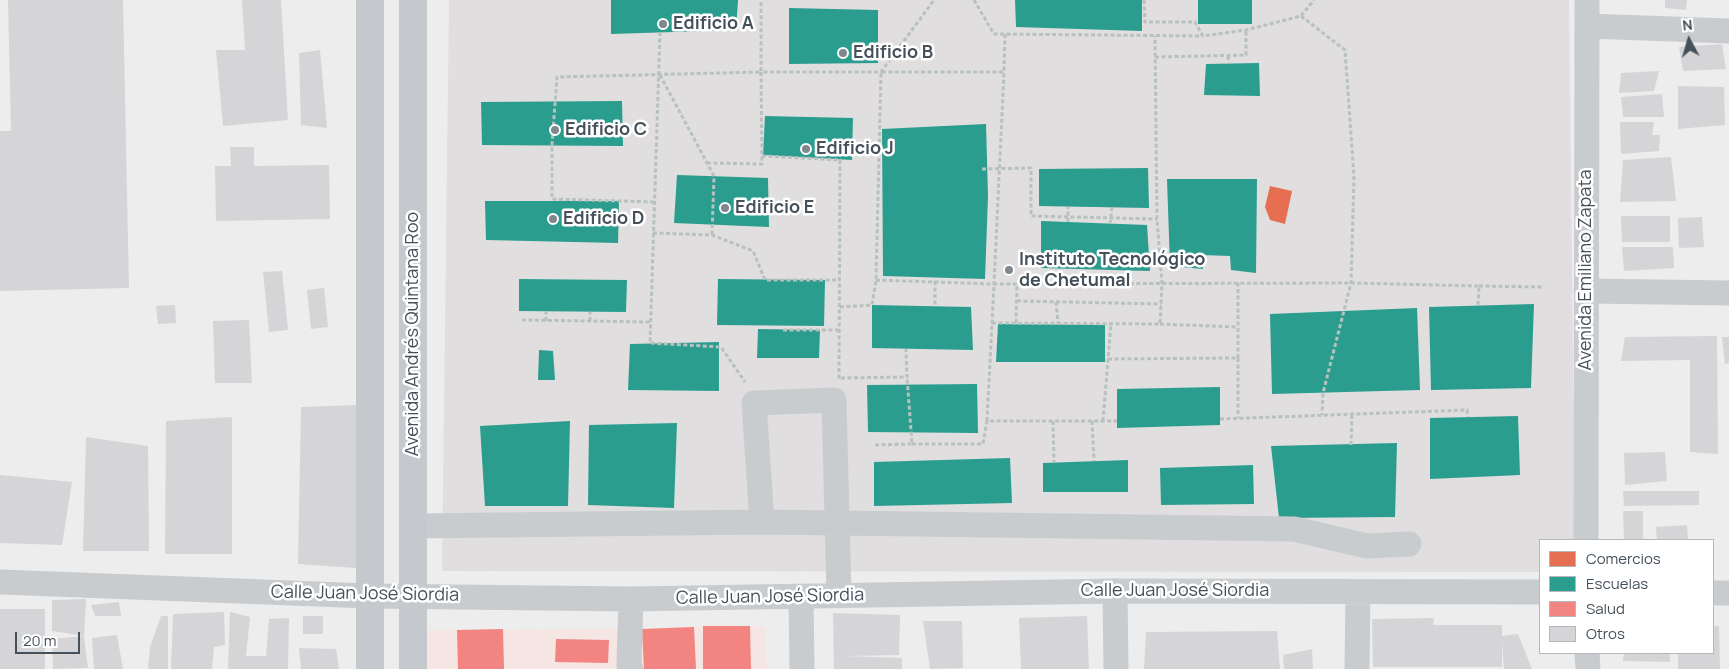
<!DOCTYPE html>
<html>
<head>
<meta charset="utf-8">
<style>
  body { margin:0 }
  #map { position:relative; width:1729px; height:669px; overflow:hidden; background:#eeeded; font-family:Manrope,sans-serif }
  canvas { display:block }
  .legend { position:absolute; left:1539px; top:539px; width:175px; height:115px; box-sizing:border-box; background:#fff; border:1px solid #b5b9bd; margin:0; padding:6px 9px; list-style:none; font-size:15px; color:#45505a }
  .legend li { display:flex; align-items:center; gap:10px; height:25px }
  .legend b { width:25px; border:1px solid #b5b9bd }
  .north { position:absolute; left:1664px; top:15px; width:50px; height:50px; -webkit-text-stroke:4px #fff; paint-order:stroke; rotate:354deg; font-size:14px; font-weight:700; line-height:20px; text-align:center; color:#45505a }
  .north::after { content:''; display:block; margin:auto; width:18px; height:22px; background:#45505a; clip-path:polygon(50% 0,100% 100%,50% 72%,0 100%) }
  .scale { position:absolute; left:15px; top:632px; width:65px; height:22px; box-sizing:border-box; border:2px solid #45505a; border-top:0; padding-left:6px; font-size:15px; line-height:18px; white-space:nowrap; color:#45505a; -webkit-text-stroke:4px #fff; paint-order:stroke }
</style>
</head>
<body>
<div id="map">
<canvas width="1729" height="669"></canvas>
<ul class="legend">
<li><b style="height:14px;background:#e76f51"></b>Comercios</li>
<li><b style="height:14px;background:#2a9d8f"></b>Escuelas</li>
<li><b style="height:14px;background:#f28482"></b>Salud</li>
<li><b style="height:14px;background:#d5d5d7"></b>Otros</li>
</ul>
<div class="north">N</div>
<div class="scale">20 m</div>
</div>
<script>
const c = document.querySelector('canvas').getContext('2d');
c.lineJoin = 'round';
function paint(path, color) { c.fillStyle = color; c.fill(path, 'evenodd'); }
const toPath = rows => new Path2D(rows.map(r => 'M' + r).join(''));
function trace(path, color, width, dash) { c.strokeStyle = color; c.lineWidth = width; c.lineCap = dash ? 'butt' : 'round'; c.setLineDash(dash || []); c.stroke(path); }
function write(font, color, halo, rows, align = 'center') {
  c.font = font + ' Manrope,sans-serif'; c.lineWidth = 5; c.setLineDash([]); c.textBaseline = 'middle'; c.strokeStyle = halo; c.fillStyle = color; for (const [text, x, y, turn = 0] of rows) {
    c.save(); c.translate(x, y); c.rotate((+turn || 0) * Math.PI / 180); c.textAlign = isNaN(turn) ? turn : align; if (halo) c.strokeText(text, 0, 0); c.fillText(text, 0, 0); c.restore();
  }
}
paint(toPath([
  [449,0,1569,0,1575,540,1540,540,1540,572,442,571]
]), '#e0dedf');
paint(toPath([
  [703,626,761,626,765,628,767,669,426,669,427,630,642,629]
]), '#f5e5e3');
paint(toPath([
  [1270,186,1292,191,1285,224,1270,220,1265,207]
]), '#e76f51');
paint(toPath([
  [611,0,738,0,736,30,611,34],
  [1015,0,1142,0,1142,31,1016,27],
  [1198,0,1252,0,1252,24,1198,24],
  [789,8,878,10,878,63,789,64],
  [1259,63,1260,96,1204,95,1206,64],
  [622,101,623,146,482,145,481,102],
  [765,116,853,118,852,160,763,155],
  [986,124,988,196,985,279,883,276,882,129],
  [1148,168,1149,208,1039,206,1039,169],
  [677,175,768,178,769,227,674,223],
  [1167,179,1257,179,1256,273,1231,270,1230,256,1202,255,1203,269,1170,266],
  [485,201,619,201,618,243,486,240],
  [1041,221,1147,225,1150,271,1041,268],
  [519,279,627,280,626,312,519,311],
  [718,279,825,280,824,326,717,325],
  [1534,304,1531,388,1431,390,1429,307],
  [872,305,971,307,973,350,872,348],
  [1417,308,1420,390,1272,394,1270,314],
  [998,324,1105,325,1105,362,996,362],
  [758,329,820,330,819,358,757,358],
  [719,342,719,391,628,390,630,344],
  [539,350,553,351,555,380,538,380],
  [977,384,978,433,868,432,867,385],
  [1220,387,1220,425,1117,428,1117,389],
  [1518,416,1520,475,1430,479,1430,418],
  [570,421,568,506,485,506,480,426],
  [677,423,674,508,588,505,589,425],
  [1397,443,1395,517,1279,518,1271,446],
  [1010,458,1012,503,874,506,874,462],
  [1128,460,1128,492,1043,492,1043,463],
  [1253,465,1254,504,1161,505,1160,468]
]), '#2a9d8f');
paint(toPath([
  [703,626,750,626,751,669,703,669],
  [694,627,696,669,644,669,642,629],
  [503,629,504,669,458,669,457,630],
  [556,639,609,640,608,663,555,662]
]), '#f28482');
paint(toPath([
  [8,0,123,0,129,288,0,291,0,131,11,131],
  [242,0,281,0,288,120,223,126,216,50,245,50],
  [1665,0,1687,0,1686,10,1665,8],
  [1722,44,1726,69,1683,71,1679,47],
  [320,50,327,128,301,125,299,53],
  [1659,71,1654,91,1619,93,1621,73],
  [1678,86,1724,87,1725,125,1678,129],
  [1662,94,1664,117,1623,117,1621,97],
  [1620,122,1654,122,1652,135,1660,135,1659,151,1621,154],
  [230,147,254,147,254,166,329,165,330,219,216,221,215,166,231,166],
  [1671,157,1676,201,1620,202,1623,160],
  [1621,216,1670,216,1670,242,1622,242],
  [1702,217,1704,247,1679,248,1678,218],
  [1622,247,1673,247,1674,268,1624,271],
  [282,271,288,330,269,332,263,272],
  [324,288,328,327,311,329,307,290],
  [175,305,176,323,158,324,156,306],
  [249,320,252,383,215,383,213,321],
  [1717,336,1718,454,1690,452,1690,360,1621,361,1625,337],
  [1722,337,1729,337,1729,363,1725,364],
  [357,405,356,568,298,564,301,407],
  [232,417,232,554,165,554,166,421],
  [86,437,148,446,149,551,83,551],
  [1665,452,1667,481,1625,485,1624,453],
  [0,475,72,482,62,545,0,543],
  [1623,491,1699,491,1699,505,1624,506],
  [1623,511,1643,511,1643,540,1624,540],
  [1687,525,1688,540,1657,540,1656,527],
  [86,599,84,636,88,668,53,669,52,639,84,636,52,631,52,600],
  [119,602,121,616,95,616,91,605],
  [0,609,45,609,45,669,0,669],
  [224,612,225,645,214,647,212,669,171,669,173,614],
  [230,612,250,617,246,656,266,656,269,619,289,618,288,669,228,669],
  [833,613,900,615,899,655,845,656,902,658,902,669,834,669],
  [161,616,168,616,168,669,148,669,150,647],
  [303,616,323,616,323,634,303,634],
  [1087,616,1089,669,1021,669,1019,618],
  [1434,618,1433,625,1502,625,1502,636,1518,634,1532,669,1504,669,1502,642,1502,667,1373,667,1372,619],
  [923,621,962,621,963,668,930,669],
  [1713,626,1719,626,1720,669,1678,669,1678,653,1713,653],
  [1277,631,1280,669,1144,669,1146,632],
  [117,635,123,669,94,669,92,638],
  [299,648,336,649,339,669,301,669],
  [1312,649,1313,669,1284,669,1283,655],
  [1624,653,1670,653,1670,662,1623,661]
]), '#d5d5d7');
trace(toPath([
  [974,0,994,34,1203,36],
  [1144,0,1145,22,1195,22,1203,36,1246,30,1301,16,1314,0],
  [1301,16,1345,50,1354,177,1351,283,1323,393,1322,415],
  [660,32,650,343,721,347,745,382],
  [1228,56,1229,64],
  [1155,57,1246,55,1246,30],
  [660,75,714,176,712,235],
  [762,156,840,160,839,379],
  [707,163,762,164,761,72,881,72,934,0],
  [982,169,1031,168,1031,216,1157,219],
  [654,202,552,199,552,144,557,77,761,72,761,0],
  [1068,222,1068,207],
  [1110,224,1112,208],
  [653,233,712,235,753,251,765,280,840,280],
  [876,280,994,284,1004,72],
  [935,281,935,306],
  [1479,286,1542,287],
  [1017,301,1161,304],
  [1056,302,1058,323],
  [840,307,872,305,876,280,881,72,1004,72,1005,34],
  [522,320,651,322],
  [546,321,546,312],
  [590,321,590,312],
  [992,323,1160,324,1162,283,1157,219,1155,36],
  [1016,323,1017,284],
  [1160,324,1238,327],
  [783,330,840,330],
  [1238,358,1238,418],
  [1108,359,1238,358,1238,283],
  [841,378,907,377,906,349],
  [1220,419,1467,410,1468,417],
  [987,421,994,284,1351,283,1479,286,1478,305],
  [1053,421,1054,462],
  [1092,421,1094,461],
  [1103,421,1111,323],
  [912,444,983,444,987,421,1117,421],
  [875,445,912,444,907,377],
  [1351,445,1352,414]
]), '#b7c2bf', 3, [4, 2.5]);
trace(toPath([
  [1587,26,1729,31],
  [1586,291,1729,293],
  [762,522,754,403,834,400,839,596],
  [413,526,762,522,1294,529,1367,546,1409,544],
  [1586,540,1587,0],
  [0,582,370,596,631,599,1115,591,1540,592],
  [1115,591,1116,669],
  [1713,593,1729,593],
  [801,597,802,669],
  [631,599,629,665,631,669],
  [1587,653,1588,669],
  [1357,669,1358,592]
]), '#c9ccce', 25);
trace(toPath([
  [370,669,370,0],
  [413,669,413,0]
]), '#c5c8cc', 28);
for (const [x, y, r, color] of [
  [663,24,5,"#80878d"],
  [843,53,5,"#80878d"],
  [555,130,5,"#80878d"],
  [806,149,5,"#80878d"],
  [725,208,5,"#80878d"],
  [553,219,5,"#80878d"],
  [1009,270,5,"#80878d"]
]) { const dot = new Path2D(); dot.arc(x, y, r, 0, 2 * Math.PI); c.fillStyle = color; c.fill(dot); trace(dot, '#fff', 2); }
write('bold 18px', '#45505a', '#fff', [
  ["Edificio A",673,24],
  ["Edificio B",853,53],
  ["Edificio C",565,130],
  ["Edificio J",816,149],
  ["Edificio E",735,208],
  ["Edificio D",563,219],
  ["Instituto Tecnológico",1019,260],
  ["de Chetumal",1019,281]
], 'left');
write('18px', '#45505a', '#fff', [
  ["Avenida Emiliano Zapata",1586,270,-90],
  ["Avenida Andrés Quintana Roo",413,334,-90],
  ["Calle Juan José Siordia",1175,591],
  ["Calle Juan José Siordia",365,594,1],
  ["Calle Juan José Siordia",770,597,-1]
]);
</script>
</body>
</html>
